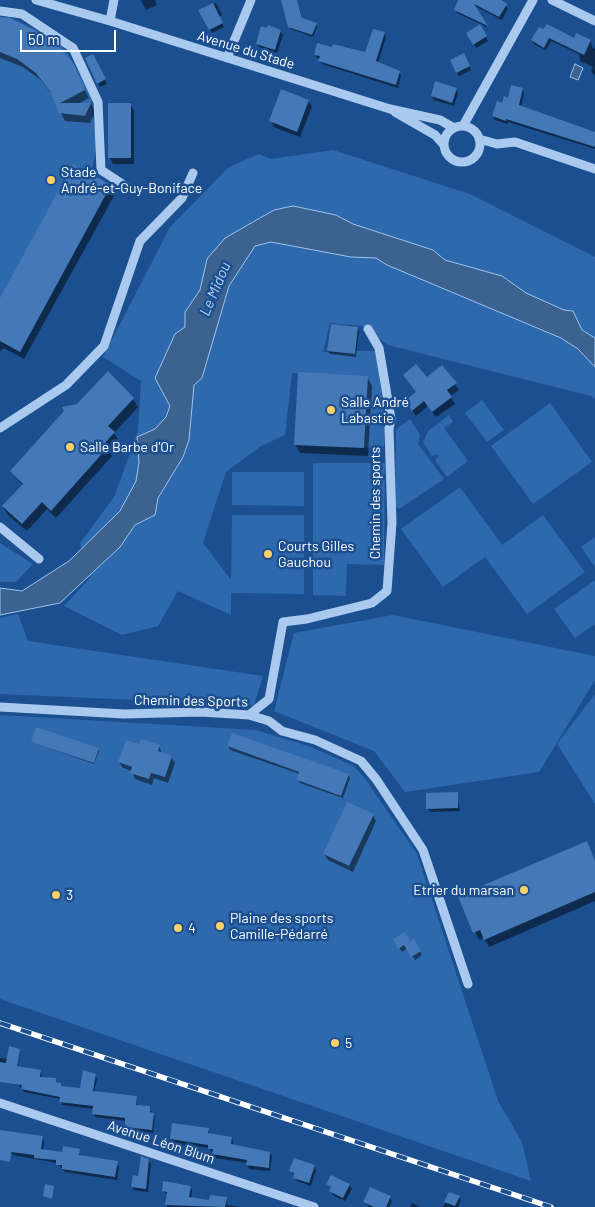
<!DOCTYPE html>
<html>
<head>
<meta charset="utf-8">
<style>
  body { margin:0 }
  #map { position:relative; width:595px; height:1207px; overflow:hidden; background:#1b4f8f; font-family:Barlow,sans-serif }
  canvas { display:block }
  .scale { position:absolute; left:20px; top:30px; width:96px; height:22px; box-sizing:border-box; border:2px solid #fff; border-top:0; padding-left:6px; font-size:15px; line-height:18px; white-space:nowrap; color:#fff; -webkit-text-stroke:4px #1b4f8f; paint-order:stroke }
</style>
</head>
<body>
<div id="map">
<canvas width="595" height="1207"></canvas>
<div class="scale">50 m</div>
</div>
<script>
const c = document.querySelector('canvas').getContext('2d');
c.lineJoin = 'round';
function paint(path, color) { c.fillStyle = color; c.fill(path, 'evenodd'); }
const toPath = rows => new Path2D(rows.map(r => 'M' + r).join(''));
function trace(path, color, width, dash) { c.strokeStyle = color; c.lineWidth = width; c.lineCap = dash ? 'butt' : 'round'; c.setLineDash(dash || []); c.stroke(path); }
function write(font, color, halo, rows, align = 'center') {
  c.font = font + ' Barlow,sans-serif'; c.lineWidth = 5; c.setLineDash([]); c.textBaseline = 'middle'; c.strokeStyle = halo; c.fillStyle = color; for (const [text, x, y, turn = 0] of rows) {
    c.save(); c.translate(x, y); c.rotate((+turn || 0) * Math.PI / 180); c.textAlign = isNaN(turn) ? turn : align; if (halo) c.strokeText(text, 0, 0); c.fillText(text, 0, 0); c.restore();
  }
}
paint(toPath([
  [8,16,57,41,66,51,94,99,91,102,97,144,91,174,111,185,20,352,0,341,0,22,4,23],
  [333,150,470,194,595,257,595,399,591,396,388,345,362,326,330,323,323,352,354,354,356,351,376,351,385,421,384,447,364,448,366,376,292,373,285,435,261,446,226,472,203,543,231,580,232,515,304,515,304,594,231,593,231,615,178,591,158,626,122,635,64,606,90,578,80,543,114,497,138,431,141,381,103,357,170,227,229,167,259,154,271,159],
  [482,400,504,430,487,442,465,413],
  [550,403,592,462,533,504,491,446],
  [449,415,453,422,444,428,468,461,447,477,435,460,439,456,437,454,432,456,423,442,428,431],
  [410,419,420,435,418,444,444,479,399,509,395,507,396,429],
  [313,463,385,463,384,565,347,564,346,596,313,595],
  [232,472,304,472,304,506,232,505],
  [460,487,502,545,543,515,585,572,527,614,485,557,443,587,401,529],
  [595,537,595,567,581,547],
  [0,543,33,564,16,582,0,582],
  [595,580,595,624,575,638,554,609],
  [18,614,28,641,263,676,254,705,0,694,0,618],
  [393,615,595,656,595,680,539,772,405,792,374,751,274,711,294,633],
  [595,694,595,804,557,744],
  [0,715,256,730,311,747,354,766,366,780,417,854,498,1101,522,1142,531,1181,0,999]
]), '#2e69ad');
const water = toPath([
  [575,64,583,68,578,80,570,77,575,64],
  [293,206,336,215,353,224,433,250,445,260,502,276,526,293,564,310,573,311,582,330,595,338,595,367,578,349,561,338,387,265,376,258,351,257,271,242,255,246,229,286,202,378,194,385,189,440,183,457,158,498,155,515,135,525,120,547,60,603,0,615,0,588,22,591,69,561,120,511,136,481,139,462,137,437,155,429,166,417,170,406,155,378,175,334,185,327,185,312,200,290,207,259,225,238,274,210,293,206]
]);
paint(water, '#3c6290');
trace(water, '#9cc4f0', 1);
paint(toPath([
  [141,0,155,0,157,5,146,10],
  [282,0,297,0,303,20,316,24,317,27,313,37,291,29],
  [460,0,474,6,477,0,498,0,508,8,502,20,473,5,487,27,457,13,455,9],
  [216,3,222,15,219,17,224,27,212,33,200,11],
  [0,19,77,74,89,98,78,104,91,104,95,112,90,123,65,121,53,96,42,81,23,67,0,58],
  [479,26,488,41,476,48,467,33],
  [539,28,575,40,577,35,591,41,592,47,595,49,595,76,591,71,593,67,580,61,579,54,551,41,546,50,534,44,532,40],
  [280,31,283,35,277,53,259,47,257,44],
  [384,33,386,37,378,63,399,72,401,76,398,88,322,64,315,55,332,49,366,54],
  [464,55,471,70,459,76,451,61],
  [92,56,107,84,100,87,98,83],
  [456,89,458,93,454,106,434,100,432,96],
  [522,89,524,93,521,107,595,133,595,149,508,122,508,124,495,120,493,116,503,104],
  [308,101,312,107,300,137,274,127,271,121],
  [130,104,134,110,134,164,113,164,110,158],
  [74,166,110,186,115,194,24,359,4,348,0,351,0,301],
  [357,328,359,331,356,357,330,354,328,351],
  [442,367,459,390,450,396,455,404,436,417,428,406,416,416,406,402,417,393,404,376,427,379],
  [108,373,133,399,138,407,114,433,119,441,109,451,112,456,56,518,47,509,27,531,8,515,3,507,23,486,11,471,78,405],
  [367,377,372,386,368,456,300,453,295,444],
  [32,742,98,749,99,751,94,764],
  [140,746,159,746,162,754,171,757,175,763,168,783,154,778,152,785,135,779,132,771,123,768,119,762],
  [228,746,348,775,350,778,343,798,300,783,298,780,300,774,230,750],
  [457,794,460,811,430,812,428,808],
  [373,815,376,821,353,872,328,860,324,854],
  [595,861,595,901,489,947,484,938,479,940,459,897],
  [405,934,410,943,414,940,422,955,415,960,407,948,402,952,395,940],
  [19,1050,14,1072,16,1073,21,1052,18,1068,41,1071,42,1078,55,1080,62,1087,81,1090,95,1075,97,1079,94,1092,136,1097,137,1106,149,1108,155,1117,153,1133,128,1130,126,1121,95,1117,94,1109,62,1105,61,1099,24,1092,18,1084,0,1081,0,1058,8,1059],
  [208,1130,210,1135,232,1138,233,1146,270,1153,272,1156,270,1171,249,1169,248,1163,215,1158,209,1148,173,1143,171,1139],
  [42,1137,44,1141,43,1150,63,1153,79,1150,80,1157,117,1163,119,1166,117,1180,65,1172,57,1163,13,1155,11,1151],
  [148,1160,151,1164,148,1192,134,1190,132,1186],
  [314,1166,316,1170,311,1186,297,1181,291,1171],
  [328,1184,349,1185,352,1189,345,1201,333,1195,332,1189],
  [190,1187,192,1190,191,1199,210,1202,226,1198,227,1205,240,1207,167,1207,168,1195,163,1191],
  [450,1194,459,1197,461,1200,458,1207,443,1207],
  [390,1197,392,1201,389,1207,370,1207,364,1202],
  [412,1203,420,1207,410,1207]
]), '#0007');
paint(toPath([
  [281,0,297,0,302,18,317,23,312,35,288,27],
  [458,0,501,0,507,4,499,17,474,4,488,26,454,10],
  [213,3,223,23,209,30,198,10],
  [0,17,9,18,32,29,60,48,74,64,85,90,60,103,91,103,85,116,59,113,50,91,36,73,17,59,0,52],
  [480,24,487,36,473,45,466,33],
  [547,24,574,38,576,33,591,40,584,55,549,38,544,48,531,40,539,27,543,29],
  [268,25,281,30,275,50,256,44,261,26,267,28],
  [373,29,385,32,376,61,400,71,396,85,318,61,320,56,314,55,317,43,332,47,333,44,365,52],
  [464,53,470,66,456,73,450,60],
  [93,54,106,79,97,84,85,58],
  [435,81,457,88,452,103,431,96],
  [511,85,523,88,519,105,595,132,595,147,506,119,506,121,492,116,497,101,502,103,504,96,508,98],
  [281,89,309,100,297,132,269,121],
  [108,103,131,103,131,158,108,158],
  [73,164,111,185,20,352,0,341,0,298],
  [331,324,358,327,355,354,327,351],
  [416,364,427,377,442,365,457,383,447,390,452,397,432,412,424,401,412,411,404,401,416,392,403,375],
  [108,371,134,398,108,426,115,432,104,444,108,447,51,511,42,502,22,524,2,506,23,484,10,471,64,411,62,407,77,404],
  [298,372,368,376,364,448,294,445],
  [36,727,99,748,94,763,31,742],
  [232,733,349,774,341,796,297,780,299,772,227,746],
  [141,739,160,745,158,751,172,756,165,777,151,773,149,779,130,773,132,767,118,762,126,740,139,744],
  [458,792,458,808,426,809,426,793],
  [347,802,374,814,349,866,323,854],
  [587,841,595,861,595,892,484,940,480,930,473,933,458,896],
  [405,932,410,941,408,943,414,939,421,951,411,957,404,945,398,949,393,939],
  [9,1046,20,1049,17,1066,41,1070,40,1077,56,1078,56,1082,61,1083,61,1086,80,1088,83,1070,96,1074,93,1091,137,1096,136,1105,150,1106,150,1112,154,1113,152,1130,125,1127,125,1118,92,1114,93,1106,59,1102,60,1097,21,1089,22,1085,0,1082,0,1062,6,1063],
  [172,1123,209,1128,208,1133,232,1137,231,1144,270,1152,269,1168,246,1165,247,1160,212,1154,213,1149,208,1149,208,1145,170,1139],
  [0,1130,43,1136,41,1149,62,1152,63,1146,80,1149,79,1155,118,1161,115,1177,62,1169,62,1165,56,1165,56,1160,34,1158,34,1155,11,1152,10,1162,0,1160],
  [141,1156,149,1159,146,1189,131,1187,133,1175,138,1176],
  [294,1158,315,1165,309,1183,293,1178,294,1173,289,1171],
  [331,1175,350,1184,343,1198,329,1191,331,1187,326,1184],
  [163,1181,191,1186,189,1197,209,1200,210,1195,227,1197,225,1207,165,1205,167,1192,162,1191],
  [45,1184,54,1186,52,1199,43,1196],
  [370,1187,391,1196,386,1207,374,1207,363,1202],
  [449,1192,460,1196,455,1206,444,1202]
]), '#4478b7');
trace(toPath([
  [36,0,110,21,390,109,440,120,454,128],
  [552,0,595,21],
  [0,11,22,14,73,48,98,102,101,170,130,189],
  [110,21,114,0],
  [227,58,251,0],
  [395,112,435,135,444,145],
  '444 144a18 18 0 1 1 36 0a18 18 0 1 1-36 0Z',
  [463,126,533,0],
  [479,139,497,144,515,142,595,169],
  [0,428,66,385,104,346,140,241,182,198,193,173],
  [0,527,39,559],
  [0,707,124,714,201,712,249,715,269,721,282,731,315,740,361,761,376,779,423,850,468,984],
  [249,715,269,699,283,622,307,619,372,603,387,591,392,523,389,429,391,419,379,348,368,329],
  [0,1103,314,1207]
]), '#a9c9ee', 9);
const rail = toPath([
  [0,1023,551,1207]
]);
trace(rail, '#fff', 5.5);
trace(rail, '#1b4f8f', 4, [11]);
for (const [x, y, r, color] of [
  [51,180,5,"#ffd166"],
  [331,410,5,"#ffd166"],
  [70,447,5,"#ffd166"],
  [268,554,5,"#ffd166"],
  [524,890,5,"#ffd166"],
  [56,895,5,"#ffd166"],
  [220,926,5,"#ffd166"],
  [178,928,5,"#ffd166"],
  [335,1043,5,"#ffd166"]
]) { const dot = new Path2D(); dot.arc(x, y, r, 0, 2 * Math.PI); c.fillStyle = color; c.fill(dot); trace(dot, '#1b4f8f', 2); }
write('14px', '#fff', '#1b4f8f', [
  ["Avenue du Stade",246,50,17],
  ["Chemin des sports",375,503,-90],
  ["Chemin des Sports",191,701,1],
  ["Avenue Léon Blum",161,1142,18]
]);
write('14px', '#fff', '#1b4f8f', [
  ["Stade",61,172],
  ["André-et-Guy-Boniface",61,188],
  ["Salle André",341,402],
  ["Labastie",341,418],
  ["Salle Barbe d'Or",80,447],
  ["Courts Gilles",278,546],
  ["Gauchou",278,562],
  ["Etrier du marsan",514,890,"right"],
  ["3",66,895],
  ["Plaine des sports",230,918],
  ["Camille-Pédarré",230,934],
  ["4",188,928],
  ["5",345,1043]
], 'left');
write('italic 15px', '#b5d3f5', '#1b4f8f', [
  ["Le Midou",215,289,-67]
]);
</script>
</body>
</html>
